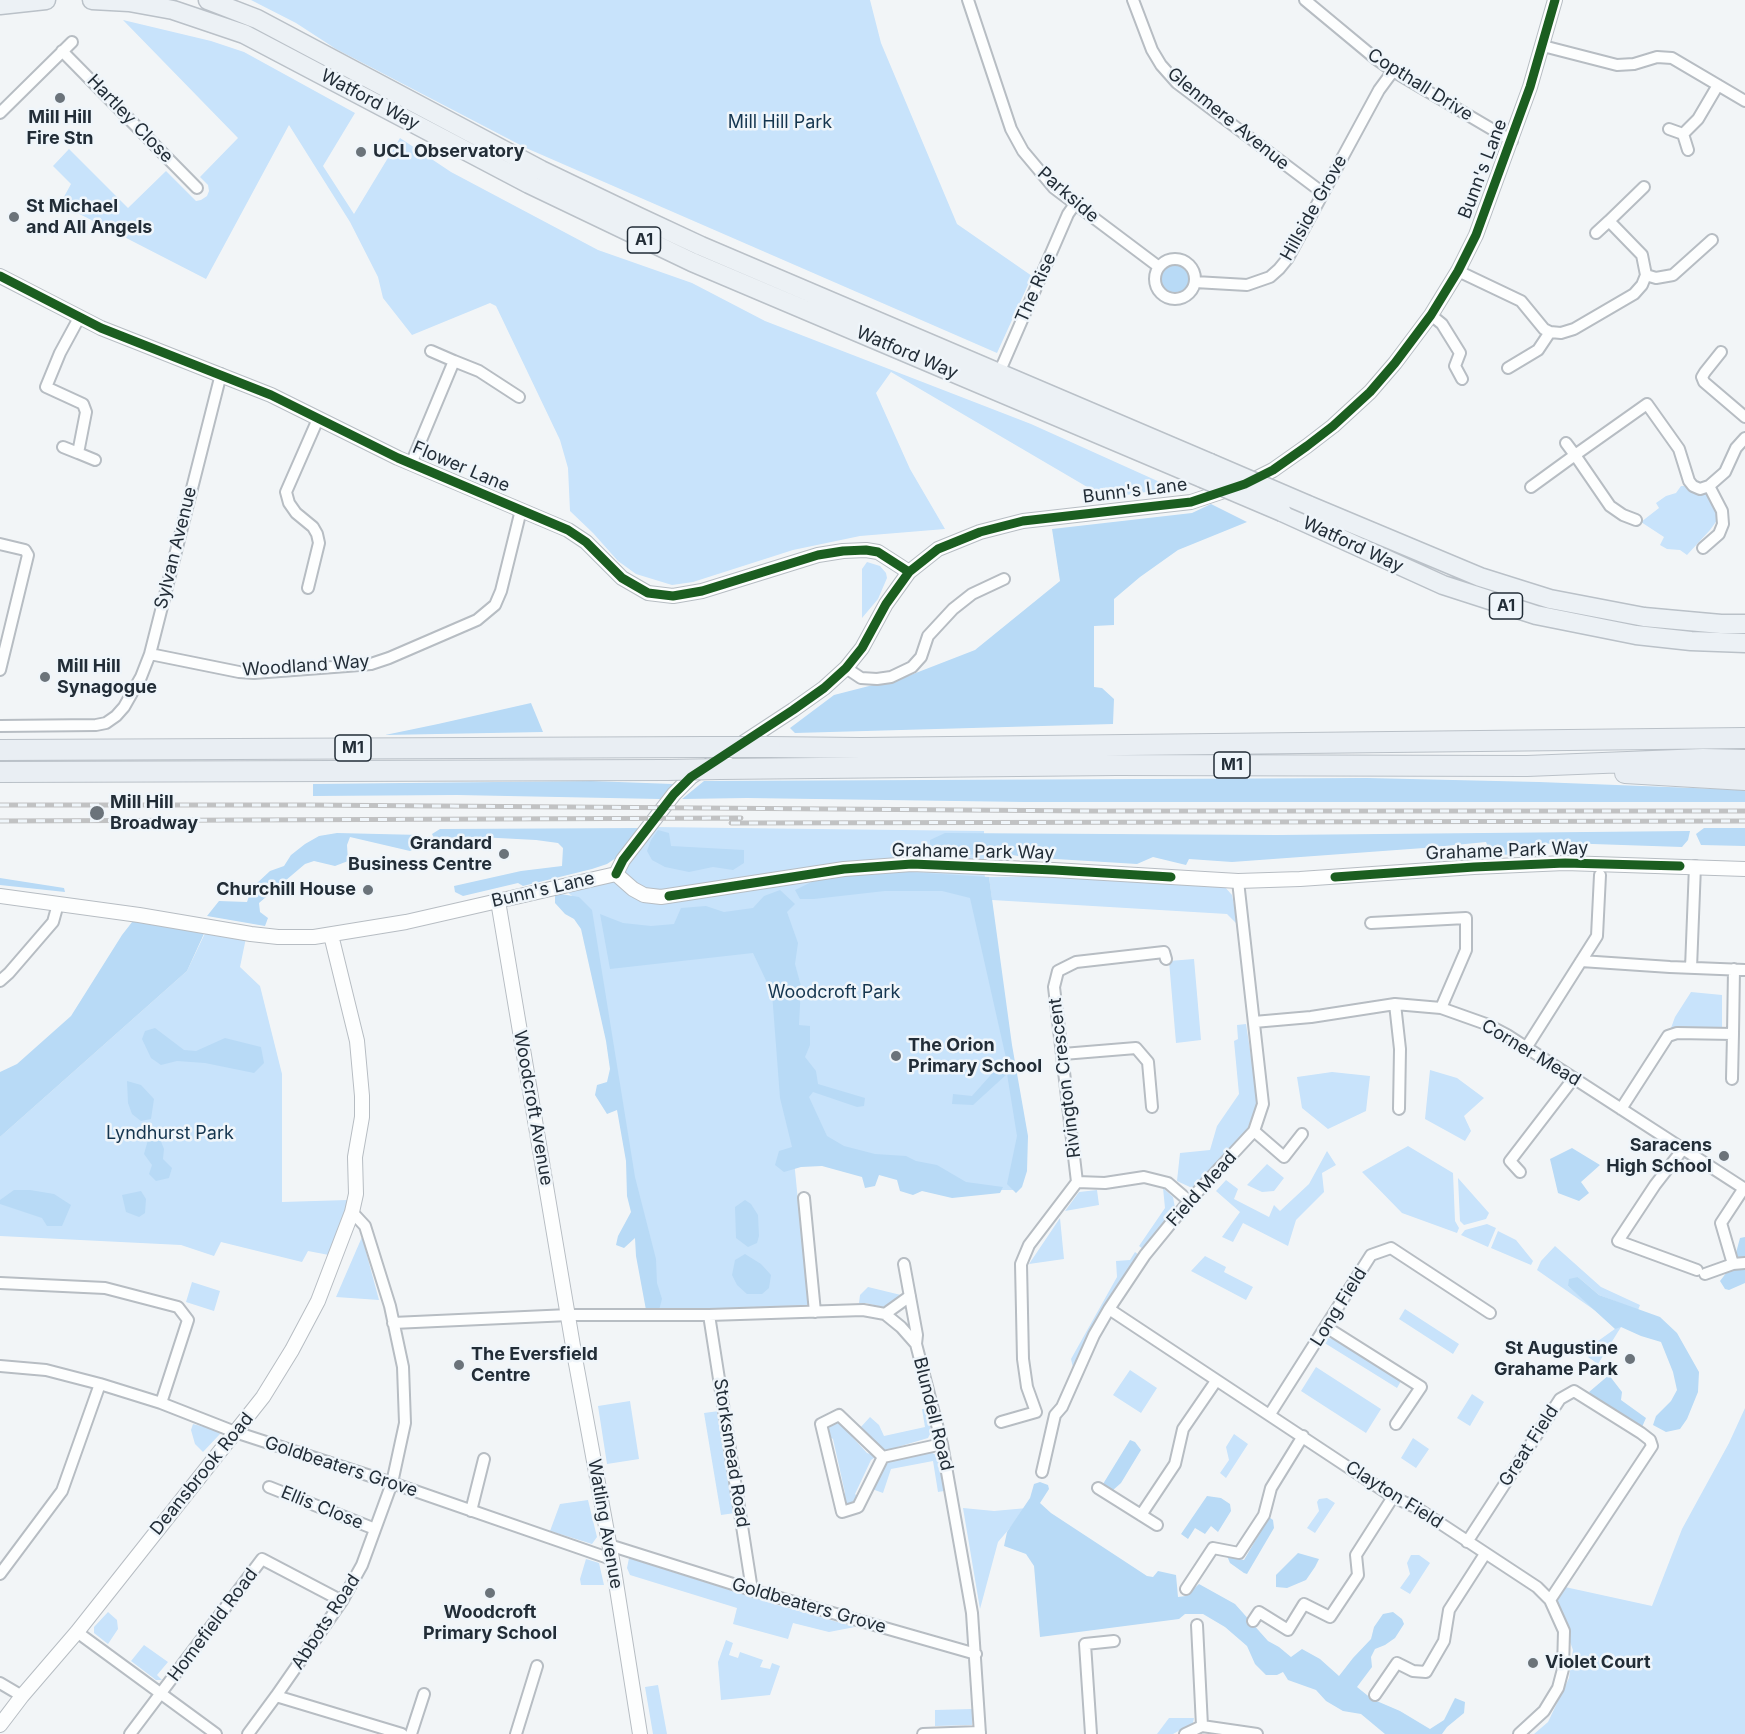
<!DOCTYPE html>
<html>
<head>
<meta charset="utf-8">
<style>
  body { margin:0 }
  canvas { display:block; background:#f2f5f7 }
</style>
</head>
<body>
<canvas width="1745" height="1734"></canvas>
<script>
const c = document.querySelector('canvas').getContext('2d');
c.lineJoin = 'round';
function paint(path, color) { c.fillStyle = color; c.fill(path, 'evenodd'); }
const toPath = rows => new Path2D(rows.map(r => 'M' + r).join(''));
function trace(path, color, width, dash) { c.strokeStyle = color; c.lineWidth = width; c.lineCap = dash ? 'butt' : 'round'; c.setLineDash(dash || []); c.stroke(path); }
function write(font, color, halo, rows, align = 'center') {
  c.font = font + ' Inter,sans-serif'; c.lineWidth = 5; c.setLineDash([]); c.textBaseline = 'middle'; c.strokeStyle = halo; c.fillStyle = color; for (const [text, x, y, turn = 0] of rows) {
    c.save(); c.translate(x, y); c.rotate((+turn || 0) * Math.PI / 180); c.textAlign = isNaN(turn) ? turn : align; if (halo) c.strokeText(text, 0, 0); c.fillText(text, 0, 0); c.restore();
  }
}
paint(toPath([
  [251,0,870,0,881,43,957,224,1032,276,997,353,526,148,336,49,296,23],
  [123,20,211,41,244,52,355,113,323,166,354,214,400,138,451,172,598,250,692,283,765,321,1031,424,1173,488,1106,498,891,372,876,393,910,469,945,529,860,536,793,550,693,582,672,585,636,574,618,561,593,533,570,511,568,468,560,440,496,306,490,303,412,335,383,298,378,277,350,222,289,125,206,279,60,204,71,184,53,166,69,149,128,208,166,171,196,201,201,200,207,196,209,191,208,185,200,177,238,138],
  [1681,486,1684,486,1699,493,1707,494,1716,507,1718,519,1710,530,1687,555,1680,550,1667,549,1660,545,1664,537,1641,522,1659,508,1656,503,1666,496,1676,493],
  [867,562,880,566,886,573,887,578,878,599,862,618,862,569],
  [652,827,984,831,984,870,1023,1144,1015,1190,958,1190,793,1150,809,1313,654,1315,588,907,558,886,616,874],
  [1055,876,1224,886,1232,895,1238,925,1227,914,992,900,989,877],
  [208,927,247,933,240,967,260,986,282,1074,282,1202,348,1200,340,1228,329,1255,308,1251,302,1262,221,1242,214,1256,181,1245,0,1236,0,1137,187,971],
  [1194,959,1201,1040,1176,1043,1169,961],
  [1691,992,1722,995,1722,1030,1671,1028,1675,1017],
  [1246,1024,1258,1101,1247,1130,1192,1188,1177,1181,1180,1153,1210,1150,1217,1126,1239,1094,1234,1041,1238,1039,1237,1025],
  [1430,1070,1457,1078,1484,1098,1464,1116,1471,1131,1465,1141,1425,1119],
  [1332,1072,1370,1076,1366,1111,1328,1129,1302,1108,1297,1077],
  [1408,1146,1453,1173,1455,1221,1459,1228,1457,1233,1402,1213,1362,1172],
  [1327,1151,1336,1165,1322,1173,1324,1192,1296,1220,1288,1246,1243,1223,1233,1242,1222,1237,1240,1212,1216,1191,1226,1180,1238,1189,1234,1199,1269,1217,1274,1205,1280,1211,1309,1184],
  [1267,1164,1284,1178,1274,1191,1262,1192,1247,1185],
  [1458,1178,1489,1213,1486,1219,1464,1225,1460,1221],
  [1163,1188,1173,1197,1175,1208,1143,1249,1139,1246,1165,1208],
  [1097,1190,1099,1205,1065,1211,1079,1192],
  [1060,1218,1064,1259,1029,1264],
  [1487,1224,1496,1228,1488,1247,1461,1235,1465,1230],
  [1498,1231,1516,1240,1533,1261,1531,1265,1491,1248],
  [362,1237,379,1300,336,1297],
  [1555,1246,1601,1287,1640,1305,1638,1310,1599,1295,1578,1277,1568,1286,1600,1314,1537,1270,1541,1261],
  [1135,1252,1139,1255,1074,1372,1071,1359,1117,1277,1116,1261,1130,1260],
  [1205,1256,1226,1267,1224,1272,1253,1287,1246,1300,1191,1271],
  [192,1282,220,1291,214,1311,186,1302],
  [868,1287,901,1295,885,1308,866,1303,859,1303,860,1295],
  [1405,1309,1459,1344,1453,1354,1399,1319],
  [1619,1326,1621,1327,1598,1364,1588,1357,1598,1341],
  [1325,1338,1337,1339,1401,1381,1397,1388,1323,1342],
  [1316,1367,1381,1409,1366,1433,1301,1391],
  [1130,1370,1157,1388,1141,1413,1113,1395],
  [1472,1394,1484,1402,1470,1426,1457,1418],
  [630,1401,639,1459,607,1464,598,1406],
  [1745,1408,1745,1734,1534,1734,1548,1722,1569,1678,1573,1650,1552,1593,1565,1587,1652,1606,1682,1529,1729,1443],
  [922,1409,927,1409,931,1432,928,1438,884,1451,860,1428,870,1417,879,1425,884,1436,925,1427],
  [719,1411,735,1513,721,1515,704,1413],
  [838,1421,846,1424,845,1429,867,1453,877,1456,871,1460,855,1494,858,1497,850,1506,843,1503,842,1497,845,1493,833,1439,827,1435,827,1428,831,1423],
  [193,1424,219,1431,220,1434,203,1452,195,1444,191,1430],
  [1234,1434,1248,1444,1226,1478,1220,1473,1229,1460,1226,1447],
  [1413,1438,1429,1449,1416,1468,1401,1458],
  [929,1451,938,1456,944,1491,938,1492,933,1461,891,1469,883,1493,872,1489,884,1462],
  [1327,1498,1335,1503,1315,1533,1307,1528,1319,1511,1317,1502,1319,1499],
  [588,1500,597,1537,592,1544,550,1531,560,1504],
  [963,1508,994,1511,1027,1508,998,1542,980,1609],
  [1411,1555,1419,1555,1430,1563,1410,1594,1400,1588,1410,1574,1407,1563],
  [629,1558,774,1604,855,1627,829,1632,793,1623,788,1639,733,1624,737,1608,630,1575,627,1568],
  [586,1559,599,1563,604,1585,581,1585,580,1579],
  [108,1612,117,1620,118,1629,108,1644,94,1633,94,1627],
  [726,1640,733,1643,729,1655,738,1658,740,1652,763,1660,760,1667,770,1669,772,1663,780,1666,770,1695,721,1700,718,1662],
  [144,1645,168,1662,157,1675,162,1680,156,1680,131,1661],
  [658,1685,667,1734,653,1734,645,1687],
  [972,1709,972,1725,935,1726,935,1710],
  [1169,1718,1194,1718,1193,1723,1173,1734,1157,1734]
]), '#c8e3fb');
paint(toPath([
  '1159 279a16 16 0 1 1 32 0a16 16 0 1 1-32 0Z',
  [1211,504,1247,522,1178,550,1140,577,1114,599,1114,625,1094,626,1094,687,1102,688,1114,699,1113,724,795,733,790,728,834,695,908,676,975,650,1060,581,1052,529,1192,513],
  [531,703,543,732,385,735,438,724],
  [1367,778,1539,782,1745,790,1745,802,1024,802,747,798,682,799,704,781],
  [591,781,673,784,660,799,457,795,313,796,313,784],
  [642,828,619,856,607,864,592,869,523,886,518,883,463,896,455,892,454,886,521,871,562,866,563,848,558,843,536,840,479,837,434,838,432,834,440,829],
  [1704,828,1745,828,1745,846,1701,845,1696,834],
  [658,830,669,833,671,846,744,850,744,863,733,870,713,867,689,872,665,867,652,860,647,851,651,840],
  [1690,831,1688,840,1682,847,1563,843,1519,845,1514,855,1491,854,1486,842,1424,848,1232,862,1189,859,1186,865,1153,857,1137,864,1023,857,1002,853,962,855,950,860,930,851,930,840,945,833,1277,835],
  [337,833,421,835,424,844,410,851,350,837,347,845,348,861,335,866,314,861,305,864,259,903,260,912,268,918,265,926,207,916,219,901,247,902,251,890,256,884,270,871,284,866,291,855,305,844,319,836],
  [895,871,989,877,1012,1045,1028,1136,1027,1171,1022,1187,1016,1193,1007,1184,1017,1136,1007,1074,973,1105,952,1104,953,1094,972,1096,1006,1058,970,898,942,891,885,891,814,899,800,899,795,890,822,877],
  [0,878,64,888,65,892,0,885],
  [780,890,795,904,787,912,798,943,795,964,801,986,799,1025,810,1026,810,1045,805,1057,816,1071,818,1084,865,1098,864,1106,857,1107,813,1092,809,1097,827,1136,844,1146,875,1154,906,1156,916,1161,937,1165,966,1182,1003,1187,1000,1193,952,1198,922,1191,913,1195,900,1191,897,1180,879,1175,875,1186,865,1188,862,1177,822,1166,801,1167,784,1172,775,1165,779,1151,792,1147,780,1098,772,993,753,953,610,969,600,914,623,923,651,926,674,924,681,908,706,906,724,912,753,908,764,896],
  [555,893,579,897,592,910,635,1177,656,1259,657,1283,662,1299,659,1310,646,1310,636,1256,635,1238,624,1248,616,1245,618,1236,631,1212,627,1196,626,1161,617,1110,607,1114,595,1095,597,1085,607,1082,610,1069,606,1041,581,929,574,919,565,914,555,903],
  [136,917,207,927,187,971,0,1137,0,1072,17,1064,71,1016,122,935],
  [155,1028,184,1050,196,1051,225,1038,261,1047,264,1063,254,1073,205,1063,177,1061,161,1065,151,1058,142,1039,145,1031],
  [127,1081,141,1085,154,1099,151,1119,141,1121,132,1114,128,1103],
  [160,1139,164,1149,163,1159,172,1168,169,1178,156,1181,149,1174,152,1165,144,1154,148,1140],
  [1572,1148,1600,1165,1581,1182,1589,1193,1579,1201,1558,1193,1550,1159],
  [14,1190,30,1190,54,1194,71,1205,62,1226,47,1226,42,1218,0,1204,0,1200],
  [141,1191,146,1199,145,1213,139,1217,126,1212,122,1195],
  [745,1200,751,1204,758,1215,759,1236,757,1243,748,1247,736,1238,735,1207],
  [1745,1237,1745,1283,1729,1290,1725,1289,1720,1281,1733,1264,1740,1238],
  [745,1254,761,1264,771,1275,769,1288,762,1294,747,1294,737,1285,732,1275,735,1260],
  [1578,1277,1599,1295,1660,1317,1677,1333,1699,1372,1698,1392,1687,1419,1680,1429,1666,1432,1653,1425,1656,1416,1671,1401,1677,1390,1673,1372,1661,1342,1641,1336,1621,1327,1615,1329,1568,1286,1569,1279],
  [1609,1375,1622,1392,1621,1400,1646,1418,1642,1427,1603,1405,1589,1392],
  [1130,1440,1135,1442,1141,1450,1121,1483,1112,1491,1103,1484],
  [1040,1482,1048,1485,1049,1489,1040,1503,1051,1513,1147,1576,1153,1577,1158,1571,1176,1575,1178,1597,1186,1596,1199,1584,1235,1604,1268,1641,1279,1647,1291,1657,1302,1649,1320,1659,1339,1676,1353,1658,1371,1639,1374,1627,1383,1614,1393,1612,1402,1619,1404,1624,1395,1638,1385,1645,1375,1649,1371,1657,1372,1667,1357,1687,1372,1699,1400,1711,1430,1729,1444,1720,1455,1698,1465,1702,1464,1713,1447,1727,1442,1734,1385,1734,1361,1714,1343,1711,1326,1701,1316,1690,1288,1680,1283,1672,1277,1675,1266,1675,1255,1664,1247,1646,1225,1627,1203,1614,1185,1614,1179,1619,1040,1637,1034,1566,1026,1554,1004,1546,1007,1532,1030,1498,1034,1484],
  [1207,1496,1221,1498,1230,1504,1231,1511,1218,1532,1211,1526,1205,1534,1195,1528,1188,1539,1181,1534],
  [1269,1517,1273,1520,1274,1528,1247,1574,1244,1573,1230,1563,1227,1556,1244,1560],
  [1298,1553,1319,1559,1315,1567,1306,1580,1287,1588,1276,1587,1276,1575]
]), '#b8daf6');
const minor = toPath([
  [968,0,1011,129,1023,151,1054,188,1159,267],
  [1133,0,1152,50,1161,65,1177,83,1323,193],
  [1305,0,1376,59,1393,71,1512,141],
  [1543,46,1617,65,1634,64,1657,57,1672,58,1745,101],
  [62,51,197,188],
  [0,113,72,42],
  [1669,129,1683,134,1688,150],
  [1683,134,1698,119,1718,85],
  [1596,233,1609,221],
  '1155 279a20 20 0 1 1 40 0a20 20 0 1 1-40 0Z',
  [1458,271,1521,301,1544,329,1550,332,1561,333,1574,329,1634,294,1642,285,1646,275,1642,255,1609,221,1644,187],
  [1646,275,1656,278,1673,275,1712,240],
  [1195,282,1247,285,1270,277,1279,269,1288,258,1379,90,1393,71],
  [1431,315,1442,324,1460,353,1455,366,1462,379],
  [79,318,60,353,46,387,83,404,86,412,78,453,95,460],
  [431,351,454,361],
  [1721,352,1705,372,1702,377,1704,382,1745,417],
  [1508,368,1538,350,1550,332],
  [999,373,1068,214,1075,204],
  [1566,443,1575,455,1647,404,1679,449,1689,481,1693,486,1700,489,1709,486,1725,472,1736,448,1745,438],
  [63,447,78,453],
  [411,464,454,361,479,371,519,397],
  [1531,487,1575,455,1610,506,1623,515,1636,520],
  [0,544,25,550,28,555,0,670],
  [1703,548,1719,534,1723,524,1722,511,1709,486],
  [308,588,319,543,317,534,313,527,296,513,289,503,286,492,318,419],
  [150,654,239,672,254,673,347,666,371,664,389,658,477,620,495,605,501,591,521,510],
  [846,668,861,678,877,679,891,677,912,667,921,657,928,636,953,609,972,594,1004,579],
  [0,726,96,725,106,723,116,716,124,707,141,677,150,654,221,374],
  [1371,923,1466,918,1466,950,1441,1008],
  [1581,961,1670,967,1745,970],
  [1691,968,1695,866],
  [0,981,9,973,53,922,58,904],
  [1395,1004,1400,1049,1399,1109],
  [1254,1022,1311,1017,1395,1004,1441,1008,1486,1024,1507,1035,1745,1189],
  [1526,1048,1597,936,1600,875],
  [1063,1054,1136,1048,1148,1062,1152,1107],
  [1732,1079,1733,1034],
  [1621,1109,1668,1036,1677,1033,1733,1034,1734,969],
  [1254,1131,1284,1157,1302,1134],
  [1683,1149,1655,1185,1618,1241,1697,1270],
  [1520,1172,1510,1161,1573,1079],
  [1077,1182,1054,987,1058,971,1076,962,1164,952,1166,959],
  [1077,1182,1105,1183,1144,1177,1168,1183,1189,1201],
  [804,1198,815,1312],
  [904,1264,917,1335,916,1344],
  [1733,1264,1721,1223,1744,1188],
  [1705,1274,1733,1264,1745,1263],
  [0,1283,105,1288,178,1307,188,1320,161,1403],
  [1109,1309,1393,1497,1417,1508,1537,1587,1550,1600,1564,1631,1563,1669,1558,1688,1544,1711,1519,1734],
  [885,1314,910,1296],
  [709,1315,752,1590],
  [393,1323,569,1315,709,1315,863,1310,885,1314,901,1327,916,1344,942,1444,972,1613,980,1734],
  [1326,1327,1421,1387,1396,1424],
  [0,1366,46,1370,100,1384,161,1403,235,1432,392,1483,611,1559],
  [1270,1414,1371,1255,1391,1248,1490,1313],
  [1001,1422,1036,1412,1027,1387,1023,1359,1021,1264,1029,1245,1077,1182],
  [883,1457,839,1415,821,1424,842,1512,858,1507,883,1457,942,1444],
  [1042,1472,1055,1415,1062,1407,1094,1335,1109,1309,1145,1255,1189,1201,1254,1131,1263,1104,1238,881],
  [269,1487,375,1529],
  [1098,1488,1157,1525],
  [471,1511,484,1459],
  [1141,1515,1175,1464,1183,1429,1216,1381],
  [1467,1542,1560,1399,1574,1391,1641,1433,1650,1440,1652,1446,1550,1600],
  [609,1545,752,1590,976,1654],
  [0,1574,62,1491,100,1384],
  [1186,1589,1213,1548,1239,1553,1264,1515,1271,1488,1303,1436],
  [1253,1621,1259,1612,1288,1630,1304,1604,1330,1617,1358,1575,1356,1555,1393,1497],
  [1197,1625,1202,1726],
  [77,1632,216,1734],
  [0,1683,22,1696],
  [1375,1695,1397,1663,1413,1671,1426,1672,1444,1641,1449,1610,1485,1554],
  [276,1696,402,1734],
  [1202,1726,1257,1734],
  [130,1734,262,1559,342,1601],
  [248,1734,276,1696,342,1601,362,1565,392,1483,405,1423,403,1367,390,1306,365,1226,352,1212],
  [411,1734,424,1694],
  [516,1734,537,1666],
  [923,1734,980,1732],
  [1091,1734,1085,1644,1114,1641],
  [1185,1734,1202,1726]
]);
const tertiary = toPath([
  [0,276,101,328,271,395,398,458,568,530,586,542,622,578,648,593,673,596,702,591,818,555,843,551,866,550,878,552,909,572],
  [616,874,623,860,674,794,691,777,793,710,824,688,846,668,862,648,886,604,909,572,938,549,980,532,1023,521,1191,502,1245,484,1273,470,1307,446,1333,426,1370,392,1395,363,1431,315,1458,271,1476,235,1530,87,1555,0],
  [616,874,633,889,644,895,661,897,844,869,912,864,1054,870,1238,881,1300,879,1474,867,1565,863,1745,869],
  [0,896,139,915,251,934,278,937,314,937,406,922,616,874],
  [498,901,575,1358,614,1570,640,1734],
  [0,1725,22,1696,77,1632,263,1397,292,1350,318,1301,352,1212,356,1194,355,1157,362,1117,362,1096,357,1041,331,935]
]);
const trunk = toPath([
  [92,0,129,2,173,10,244,34,529,184,692,262,1202,478],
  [208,0,257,19,541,170,639,217,701,246,1210,463],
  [0,5,46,0],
  [1308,505,1480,577,1550,599,1644,617,1721,624,1745,624],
  [1282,512,1443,585,1536,615,1636,635,1691,641,1745,643]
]);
const motorway = toPath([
  [770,747,861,748,1745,738],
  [0,750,707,747],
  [720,769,1117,765,1527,766,1703,759,1745,760],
  [0,772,667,770],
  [1625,773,1745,780]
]);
trace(minor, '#b7bdc3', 14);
trace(tertiary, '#b7bdc3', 16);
trace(trunk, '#bac1c8', 21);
trace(motorway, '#bac1c8', 22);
trace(minor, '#fdfefe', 10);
trace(tertiary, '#fdfefe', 14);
trace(trunk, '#ecf1f5', 18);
trace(motorway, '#e9eef3', 20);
const rail = toPath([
  [0,805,308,805,1093,811,1745,811],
  [0,821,741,818],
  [731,823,1745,821]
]);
trace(rail, '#c1c2c3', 5);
trace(rail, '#eff5fa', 3, [9]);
const trunkBridge = toPath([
  [1210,463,1308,505],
  [1202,478,1282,512]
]);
const motorwayBridge = toPath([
  [707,747,770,747],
  [667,770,720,769]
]);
trace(trunkBridge, '#bac1c8', 21, []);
trace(motorwayBridge, '#bac1c8', 22, []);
trace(trunkBridge, '#ecf1f5', 18);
trace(motorwayBridge, '#e9eef3', 20);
trace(toPath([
  [0,276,101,328,271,395,398,458,568,530,586,542,622,578,648,593,673,596,702,591,818,555,843,551,866,550,878,552,909,572],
  [616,874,623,860,674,794,691,777,793,710,824,688,846,668,862,648,886,604,909,572,938,549,980,532,1023,521,1191,502,1245,484,1273,470,1307,446,1333,426,1370,392,1395,363,1431,315,1458,271,1476,235,1530,87,1555,0],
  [1335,877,1474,867,1565,863,1680,866],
  [669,896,844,869,912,864,1054,870,1171,877]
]), '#1b5e20', 9);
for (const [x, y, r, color] of [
  [60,98,6,"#6b737a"],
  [361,152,6,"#6b737a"],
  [14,217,6,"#6b737a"],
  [45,677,6,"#6b737a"],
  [97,813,8,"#6b737a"],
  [504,854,6,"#6b737a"],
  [368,890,6,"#6b737a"],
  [896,1056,6,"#6b737a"],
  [1724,1156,6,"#6b737a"],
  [1630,1359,6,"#6b737a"],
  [459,1365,6,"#6b737a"],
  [490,1593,6,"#6b737a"],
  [1533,1663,6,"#6b737a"]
]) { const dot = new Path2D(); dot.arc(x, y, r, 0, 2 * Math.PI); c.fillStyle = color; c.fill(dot); trace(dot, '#eff5fa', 2); }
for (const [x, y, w] of [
  [644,240,33],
  [1506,606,33],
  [353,748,36],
  [1232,765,36]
]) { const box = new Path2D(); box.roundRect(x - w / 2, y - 13, w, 26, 4.5); c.fillStyle = '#eff5fa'; c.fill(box); trace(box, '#222d37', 1.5); }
write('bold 16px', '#222d37', null, [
  ["A1",644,240],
  ["A1",1506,606],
  ["M1",353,748],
  ["M1",1232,765]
]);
write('18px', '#222d37', '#eff5fa', [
  ["Copthall Drive",1420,85,32],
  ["Watford Way",370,100,28],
  ["Hartley Close",130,119,46],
  ["Glenmere Avenue",1228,119,39],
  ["Bunn's Lane",1483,169,-69],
  ["Parkside",1068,195,41],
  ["Hillside Grove",1314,208,-61],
  ["The Rise",1036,288,-66],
  ["Watford Way",907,353,23],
  ["Flower Lane",461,467,23],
  ["Bunn's Lane",1135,491,-7],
  ["Watford Way",1353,545,25],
  ["Sylvan Avenue",176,548,-76],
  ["Woodland Way",306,666,-4],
  ["Grahame Park Way",1507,851,-2],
  ["Grahame Park Way",973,852,1],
  ["Bunn's Lane",543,890,-13],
  ["Corner Mead",1531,1053,31],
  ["Rivington Crescent",1065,1078,-97],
  ["Woodcroft Avenue",533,1108,80],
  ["Field Mead",1202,1189,-48],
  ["Long Field",1339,1307,-58],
  ["Blundell Road",933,1414,76],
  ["Great Field",1529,1446,-57],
  ["Storksmead Road",731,1453,81],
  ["Goldbeaters Grove",341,1467,18],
  ["Deansbrook Road",202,1474,-51],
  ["Clayton Field",1394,1495,32],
  ["Ellis Close",322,1508,22],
  ["Watling Avenue",605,1524,80],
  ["Goldbeaters Grove",809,1606,16],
  ["Abbots Road",326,1622,-57],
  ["Homefield Road",213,1625,-53]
]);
write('bold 18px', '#222d37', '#eff5fa', [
  ["Mill Hill",60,118,"center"],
  ["Fire Stn",60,139,"center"],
  ["UCL Observatory",373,152],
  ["St Michael",26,207],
  ["and All Angels",26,228],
  ["Mill Hill",57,667],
  ["Synagogue",57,688],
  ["Mill Hill",110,803],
  ["Broadway",110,824],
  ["Grandard",492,844,"right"],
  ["Business Centre",492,865,"right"],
  ["Churchill House",356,890,"right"],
  ["The Orion",908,1046],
  ["Primary School",908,1067],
  ["Saracens",1712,1146,"right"],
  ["High School",1712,1167,"right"],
  ["St Augustine",1618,1349,"right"],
  ["Grahame Park",1618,1370,"right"],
  ["The Eversfield",471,1355],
  ["Centre",471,1376],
  ["Woodcroft",490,1613,"center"],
  ["Primary School",490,1634,"center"],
  ["Violet Court",1545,1663]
], 'left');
write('18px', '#14354f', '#eff5fa', [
  ["Mill Hill Park",780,123],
  ["Woodcroft Park",834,993],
  ["Lyndhurst Park",170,1134]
]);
</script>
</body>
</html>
